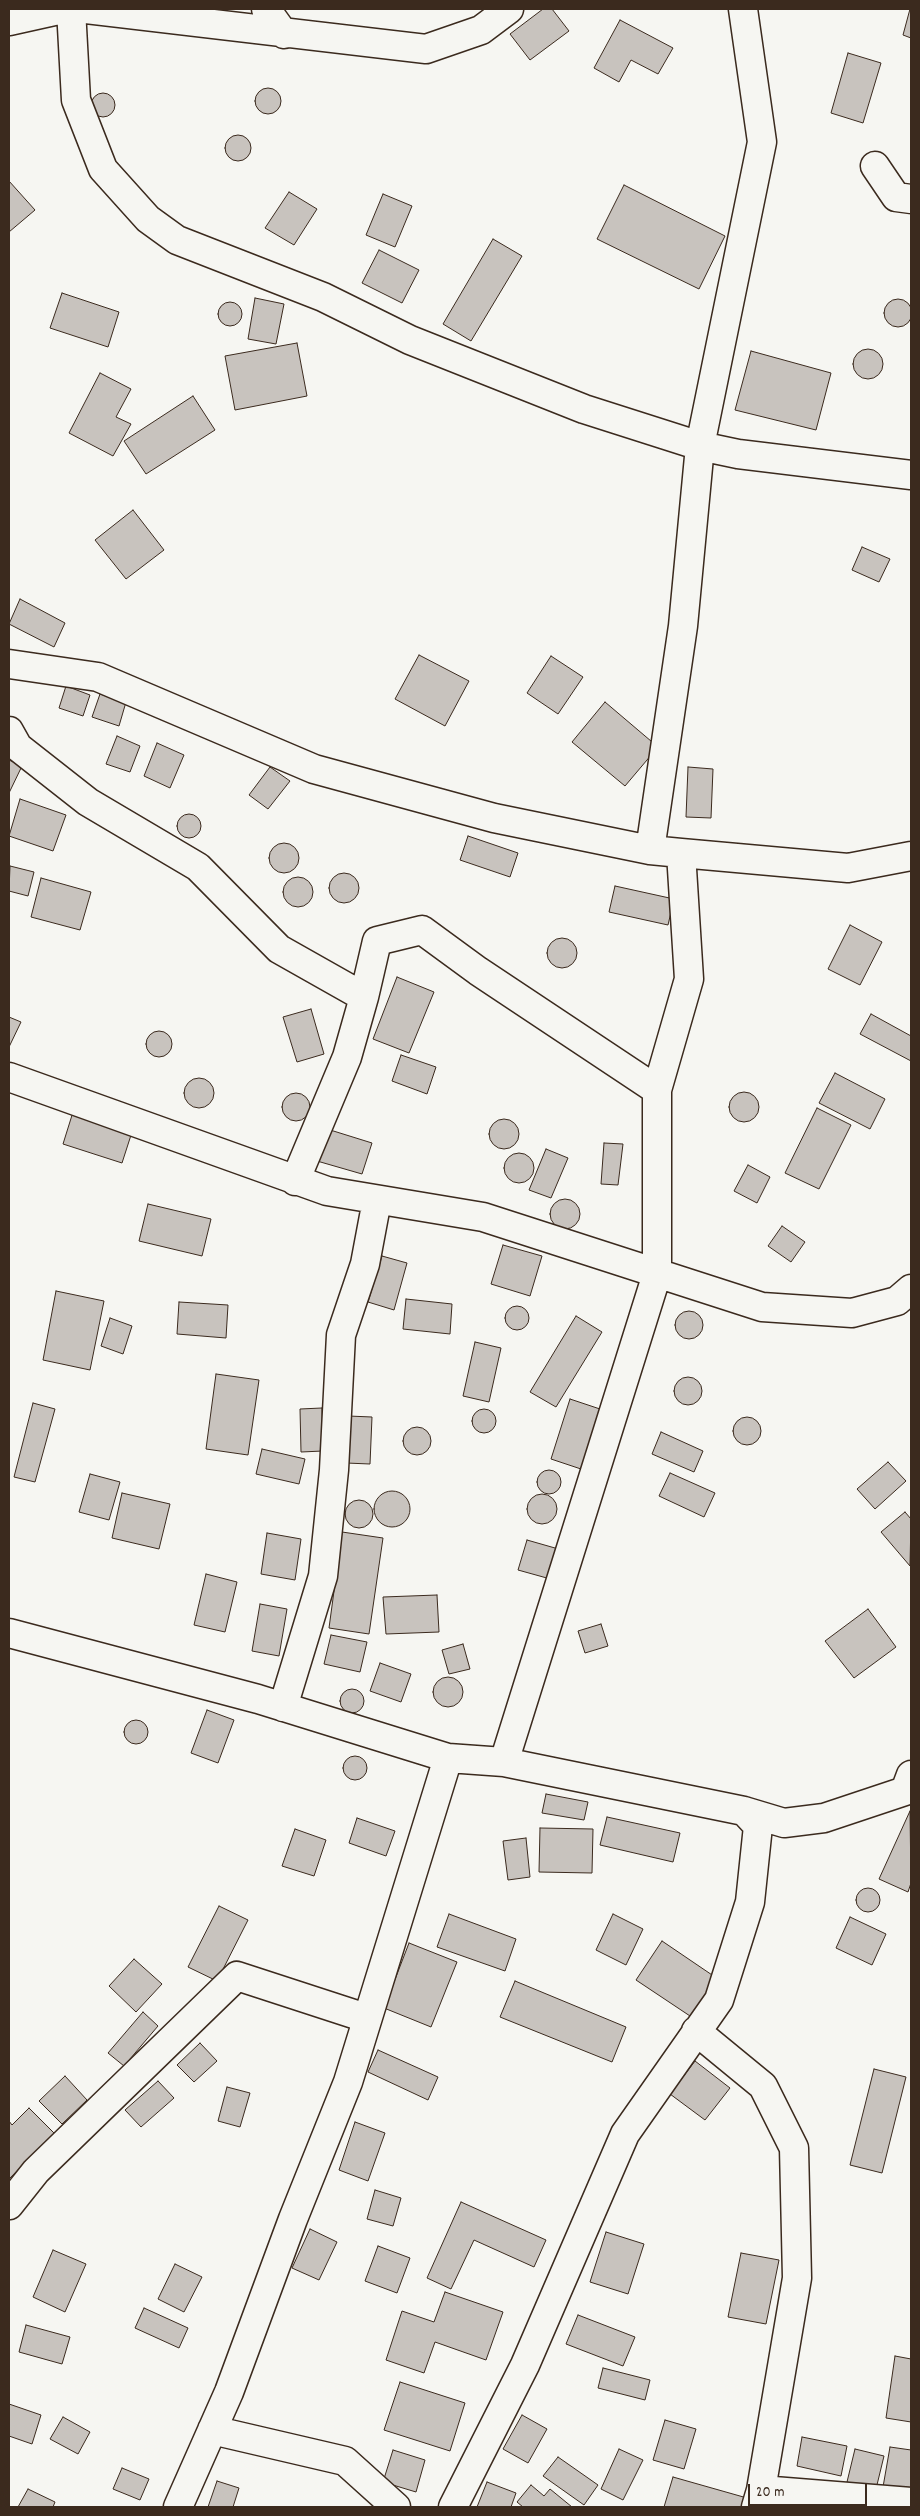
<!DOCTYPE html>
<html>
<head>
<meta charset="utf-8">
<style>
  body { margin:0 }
  #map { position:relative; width:920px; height:2516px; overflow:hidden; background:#f6f6f2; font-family:Dekko,sans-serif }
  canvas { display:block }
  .frame { position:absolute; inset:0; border:10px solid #3b2a1e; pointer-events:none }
  .scale { position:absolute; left:748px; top:2484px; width:119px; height:22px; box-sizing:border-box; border:2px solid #3b2a1e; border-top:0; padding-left:6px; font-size:15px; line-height:18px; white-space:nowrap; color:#3b2a1e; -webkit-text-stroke:4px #f6f6f2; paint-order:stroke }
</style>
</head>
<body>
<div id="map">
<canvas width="920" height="2516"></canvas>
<div class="frame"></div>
<div class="scale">20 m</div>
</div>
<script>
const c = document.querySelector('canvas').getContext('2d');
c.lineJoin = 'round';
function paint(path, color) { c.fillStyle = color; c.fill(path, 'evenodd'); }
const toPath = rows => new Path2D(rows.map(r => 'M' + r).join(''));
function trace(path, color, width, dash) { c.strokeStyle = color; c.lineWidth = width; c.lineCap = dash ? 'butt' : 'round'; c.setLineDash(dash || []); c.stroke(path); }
const building = toPath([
  [543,9,552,9,569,31,530,60,510,34,543,9],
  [910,9,911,9,911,38,903,35,910,9],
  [620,20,673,48,658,74,631,60,619,82,594,68,620,20],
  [848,53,881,63,863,123,831,113,848,53],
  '255 101a13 13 0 1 1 26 0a13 13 0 1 1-26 0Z',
  '91 105a12 12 0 1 1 24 0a12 12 0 1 1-24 0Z',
  '225 148a13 13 0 1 1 26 0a13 13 0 1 1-26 0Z',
  [9,181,35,210,9,232,9,181],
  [624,185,725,236,699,289,597,239,624,185],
  [289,192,317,209,294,245,265,228,289,192],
  [383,194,412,206,395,247,366,235,383,194],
  [493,239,522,256,471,341,443,324,493,239],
  [379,250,419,270,402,303,362,283,379,250],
  [62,293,119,312,108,347,50,328,62,293],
  [255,298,284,304,276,344,248,339,255,298],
  '884 313a14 14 0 1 1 28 0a14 14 0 1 1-28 0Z',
  '218 314a12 12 0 1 1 24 0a12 12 0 1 1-24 0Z',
  [297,343,307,396,235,410,225,356,297,343],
  '853 364a15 15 0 1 1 30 0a15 15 0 1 1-30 0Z',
  [751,351,831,373,816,430,735,410,751,351],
  [100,373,131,389,116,417,131,424,113,456,69,433,100,373],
  [193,396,215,430,146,474,124,441,193,396],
  [133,510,164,550,126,579,95,540,133,510],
  [862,547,890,559,879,582,852,570,862,547],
  [20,599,65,623,54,647,9,624,20,599],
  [419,655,469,681,445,726,395,699,419,655],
  [551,656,583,677,558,714,527,693,551,656],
  [66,686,90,695,83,716,59,708,66,686],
  [100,694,126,702,119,726,92,717,100,694],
  [605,702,658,747,625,786,572,742,605,702],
  [117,736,140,746,130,772,106,764,117,736],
  [157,743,184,755,170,788,144,776,157,743],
  [9,760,22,766,9,793,9,760],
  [270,767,290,781,268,809,249,795,270,767],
  [688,767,713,769,711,818,686,817,688,767],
  [20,799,66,815,53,851,9,836,20,799],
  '177 826a12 12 0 1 1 24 0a12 12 0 1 1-24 0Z',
  [468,836,518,853,510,877,460,860,468,836],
  '269 858a15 15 0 1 1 30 0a15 15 0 1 1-30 0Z',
  [10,866,34,872,28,896,9,891,10,866],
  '329 888a15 15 0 1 1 30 0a15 15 0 1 1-30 0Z',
  '283 892a15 15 0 1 1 30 0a15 15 0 1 1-30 0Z',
  [41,878,91,892,80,930,31,917,41,878],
  [615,886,674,899,668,925,609,912,615,886],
  [850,925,882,942,860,985,828,969,850,925],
  '547 953a15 15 0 1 1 30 0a15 15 0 1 1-30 0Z',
  [397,977,434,992,409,1053,373,1039,397,977],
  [311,1009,324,1054,297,1062,283,1017,311,1009],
  [871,1014,911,1036,911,1061,860,1034,871,1014],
  [9,1017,21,1022,9,1047,9,1017],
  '146 1044a13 13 0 1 1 26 0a13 13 0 1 1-26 0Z',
  [401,1055,436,1067,427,1094,392,1081,401,1055],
  [835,1073,885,1099,870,1129,819,1103,835,1073],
  '184 1093a15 15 0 1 1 30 0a15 15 0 1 1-30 0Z',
  '729 1107a15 15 0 1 1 30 0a15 15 0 1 1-30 0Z',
  '282 1107a14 14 0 1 1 28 0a14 14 0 1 1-28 0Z',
  [817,1108,851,1125,819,1189,785,1173,817,1108],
  [73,1112,132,1132,122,1163,63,1144,73,1112],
  '489 1134a15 15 0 1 1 30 0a15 15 0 1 1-30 0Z',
  [327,1129,372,1143,362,1174,317,1161,327,1129],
  [604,1143,623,1144,618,1185,601,1184,604,1143],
  [546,1149,568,1158,551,1198,529,1190,546,1149],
  '504 1168a15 15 0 1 1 30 0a15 15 0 1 1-30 0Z',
  [748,1165,770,1177,757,1203,734,1191,748,1165],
  '550 1214a15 15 0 1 1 30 0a15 15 0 1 1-30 0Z',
  [148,1204,211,1219,202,1256,139,1241,148,1204],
  [782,1226,805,1242,791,1262,768,1246,782,1226],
  [503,1245,542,1256,530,1296,491,1284,503,1245],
  [382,1256,407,1263,394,1310,368,1302,382,1256],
  [56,1291,104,1301,90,1370,43,1360,56,1291],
  [406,1299,452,1304,450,1334,403,1329,406,1299],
  [179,1302,228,1305,226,1338,177,1334,179,1302],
  '505 1318a12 12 0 1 1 24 0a12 12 0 1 1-24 0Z',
  '675 1325a14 14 0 1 1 28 0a14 14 0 1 1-28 0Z',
  [576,1316,602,1332,556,1407,530,1392,576,1316],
  [110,1318,132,1326,123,1354,101,1346,110,1318],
  [475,1342,501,1348,489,1402,463,1396,475,1342],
  [216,1374,259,1380,248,1455,206,1449,216,1374],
  '674 1391a14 14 0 1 1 28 0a14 14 0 1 1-28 0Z',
  [570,1399,600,1409,581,1469,551,1459,570,1399],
  [33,1403,55,1409,35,1482,14,1477,33,1403],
  [322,1408,323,1451,301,1452,300,1409,322,1408],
  '472 1421a12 12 0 1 1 24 0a12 12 0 1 1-24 0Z',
  [348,1416,372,1417,370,1464,346,1463,348,1416],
  '733 1431a14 14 0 1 1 28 0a14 14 0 1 1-28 0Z',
  '403 1441a14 14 0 1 1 28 0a14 14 0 1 1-28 0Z',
  [661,1432,703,1451,694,1472,652,1454,661,1432],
  [262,1449,305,1459,299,1484,256,1474,262,1449],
  [888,1462,906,1481,875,1509,857,1489,888,1462],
  '537 1482a12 12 0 1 1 24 0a12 12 0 1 1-24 0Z',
  [670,1473,715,1493,704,1517,659,1496,670,1473],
  [90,1474,120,1482,109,1520,79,1512,90,1474],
  '374 1509a18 18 0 1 1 36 0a18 18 0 1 1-36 0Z',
  [122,1493,170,1504,159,1549,112,1538,122,1493],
  '527 1509a15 15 0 1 1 30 0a15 15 0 1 1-30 0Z',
  '345 1514a14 14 0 1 1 28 0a14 14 0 1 1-28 0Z',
  [905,1512,911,1519,910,1566,881,1532,905,1512],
  [342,1532,383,1538,369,1634,329,1628,342,1532],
  [267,1533,301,1539,295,1580,261,1574,267,1533],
  [527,1540,562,1550,554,1580,518,1570,527,1540],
  [206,1574,237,1582,225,1632,194,1625,206,1574],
  [437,1595,439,1632,386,1634,383,1597,437,1595],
  [260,1604,287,1609,279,1656,252,1651,260,1604],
  [868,1609,896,1647,854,1678,825,1641,868,1609],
  [601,1624,608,1646,585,1653,578,1631,601,1624],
  [331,1635,367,1642,360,1672,324,1664,331,1635],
  [463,1644,470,1669,449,1674,442,1650,463,1644],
  [380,1663,411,1674,401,1702,370,1691,380,1663],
  '433 1692a15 15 0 1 1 30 0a15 15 0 1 1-30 0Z',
  '340 1701a12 12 0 1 1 24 0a12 12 0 1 1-24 0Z',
  [207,1710,234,1720,218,1763,191,1753,207,1710],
  '124 1732a12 12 0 1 1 24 0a12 12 0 1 1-24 0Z',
  '343 1768a12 12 0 1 1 24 0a12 12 0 1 1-24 0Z',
  [546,1794,588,1802,584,1820,542,1813,546,1794],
  [910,1811,911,1883,908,1892,879,1879,910,1811],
  [607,1817,680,1833,673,1862,600,1845,607,1817],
  [357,1818,395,1831,386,1856,349,1843,357,1818],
  [540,1828,593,1829,592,1873,539,1872,540,1828],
  [295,1829,326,1840,314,1876,282,1866,295,1829],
  [526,1838,530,1877,508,1880,503,1841,526,1838],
  '856 1900a12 12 0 1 1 24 0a12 12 0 1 1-24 0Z',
  [219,1906,248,1920,217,1981,188,1967,219,1906],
  [449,1914,516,1939,505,1971,437,1947,449,1914],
  [613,1914,643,1929,626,1965,596,1950,613,1914],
  [850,1917,886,1934,872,1965,836,1948,850,1917],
  [662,1941,718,1979,693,2018,636,1980,662,1941],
  [409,1943,457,1962,431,2027,384,2008,409,1943],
  [134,1959,162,1984,136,2012,109,1986,134,1959],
  [515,1981,626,2027,612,2062,500,2017,515,1981],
  [143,2012,158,2026,124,2066,108,2053,143,2012],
  [200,2043,217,2061,194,2082,177,2065,200,2043],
  [378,2050,438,2077,428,2100,368,2072,378,2050],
  [695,2061,730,2088,705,2120,670,2094,695,2061],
  [874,2069,906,2077,882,2173,850,2165,874,2069],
  [65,2076,87,2100,62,2124,39,2101,65,2076],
  [158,2081,174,2098,141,2127,125,2110,158,2081],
  [227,2087,250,2093,240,2127,218,2121,227,2087],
  [29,2108,54,2133,9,2179,9,2121,12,2125,29,2108],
  [355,2122,385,2133,368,2181,339,2170,355,2122],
  [375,2190,401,2198,393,2226,367,2219,375,2190],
  [461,2202,546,2240,534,2267,474,2240,451,2289,427,2278,461,2202],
  [310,2229,337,2242,319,2280,292,2268,310,2229],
  [606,2232,644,2244,628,2294,590,2282,606,2232],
  [378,2246,410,2258,397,2293,365,2281,378,2246],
  [53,2250,86,2264,65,2312,33,2297,53,2250],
  [741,2253,779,2260,766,2324,728,2317,741,2253],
  [175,2264,202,2277,184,2312,158,2299,175,2264],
  [445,2292,503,2312,486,2360,435,2342,424,2373,386,2360,402,2311,434,2322,445,2292],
  [144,2308,188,2328,179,2348,135,2328,144,2308],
  [578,2315,635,2337,623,2366,566,2344,578,2315],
  [26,2325,70,2337,62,2364,19,2352,26,2325],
  [895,2356,911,2359,911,2422,886,2418,895,2356],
  [603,2368,650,2380,645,2400,598,2388,603,2368],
  [400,2382,465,2403,450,2451,384,2430,400,2382],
  [9,2404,41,2415,32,2444,9,2436,9,2404],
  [522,2415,547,2429,528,2463,503,2449,522,2415],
  [63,2417,90,2432,78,2454,50,2439,63,2417],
  [665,2420,696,2429,684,2469,653,2460,665,2420],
  [802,2437,847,2446,841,2476,797,2466,802,2437],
  [890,2447,911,2450,911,2492,883,2487,890,2447],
  [619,2449,643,2460,623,2500,601,2489,619,2449],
  [855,2449,884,2456,876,2489,847,2482,855,2449],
  [393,2450,425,2460,416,2492,383,2482,393,2450],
  [558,2457,598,2485,584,2505,543,2476,558,2457],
  [122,2468,149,2479,140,2500,113,2489,122,2468],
  [673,2477,747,2498,744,2507,664,2507,673,2477],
  [217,2481,239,2488,233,2507,208,2507,217,2481],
  [487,2482,516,2493,511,2507,477,2507,487,2482],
  [531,2485,544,2496,550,2489,572,2507,523,2507,517,2502,531,2485],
  [28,2489,55,2502,53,2507,18,2507,28,2489]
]);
paint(building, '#c8c3be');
trace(building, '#3b2a1e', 1);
const street = toPath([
  [71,9,76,100,103,169,148,219,177,240,323,297,410,340,584,409,700,446,738,454,911,475],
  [86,9,426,49,481,30,509,9],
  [266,9,284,34],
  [9,21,63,9],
  [875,166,896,197,911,199],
  [9,664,98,677,314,769,494,818,650,850,681,853,848,868,911,856],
  [9,731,18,747,88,802,198,867,279,949,364,997,347,1057,295,1181],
  [650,850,683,626,700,446,762,142,743,9],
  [364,997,377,941,422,930,478,971,657,1090],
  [9,1077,327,1191,483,1217,762,1307,852,1313,897,1301,911,1289],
  [9,1633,258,1699,448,1758,504,1762,744,1811,784,1823,824,1818,905,1791,911,1775],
  [283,1707,323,1576,334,1470,341,1335,365,1264,377,1200],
  [504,1762,657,1274,657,1090,689,979,681,853],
  [696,2031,763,2086,794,2148,797,2278,761,2490,756,2507],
  [9,2205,36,2171,237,1976,366,2018],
  [212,2430,345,2461,396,2507],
  [761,2490,911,2502],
  [178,2507,229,2392,293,2219,348,2082,448,1758],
  [453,2507,525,2365,625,2134,719,2000,750,1902,758,1826,744,1811]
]);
trace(street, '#3b2a1e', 31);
trace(street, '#f6f6f2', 28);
</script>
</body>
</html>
